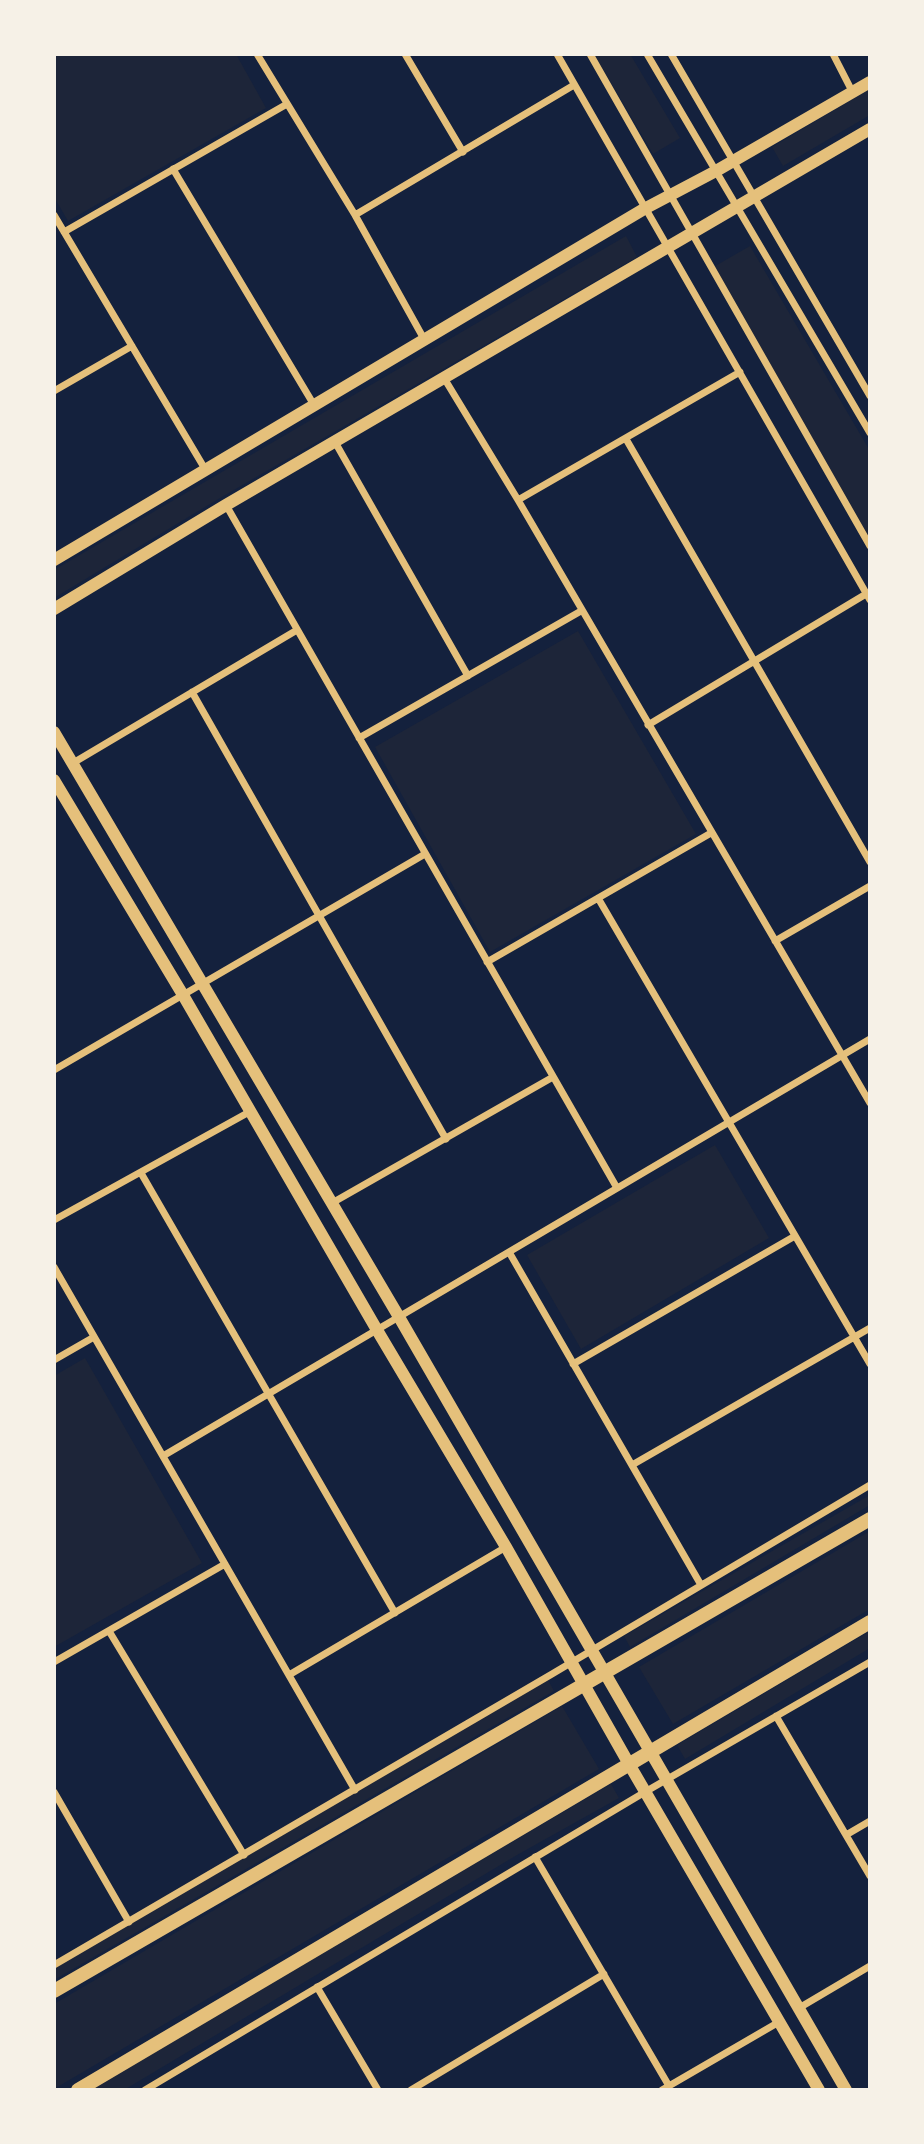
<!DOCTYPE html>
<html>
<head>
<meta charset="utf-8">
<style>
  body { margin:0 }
  #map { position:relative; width:924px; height:2144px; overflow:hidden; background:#14213d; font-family:Mulish,sans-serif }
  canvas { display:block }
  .frame { position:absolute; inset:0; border:56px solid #f6f1e7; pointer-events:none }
</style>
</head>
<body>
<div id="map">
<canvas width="924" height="2144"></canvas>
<div class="frame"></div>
</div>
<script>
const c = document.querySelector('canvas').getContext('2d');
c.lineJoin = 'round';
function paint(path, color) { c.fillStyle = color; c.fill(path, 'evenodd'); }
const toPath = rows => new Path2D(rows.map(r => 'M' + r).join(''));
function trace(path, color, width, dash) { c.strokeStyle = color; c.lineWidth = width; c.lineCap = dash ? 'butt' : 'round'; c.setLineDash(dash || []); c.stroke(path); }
paint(toPath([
  [54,54,236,54,266,108,68,221,54,197],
  [594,54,630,54,680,138,653,154],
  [870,89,870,115,783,166,772,147],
  [626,236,637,257,220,498,54,598,54,570],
  [750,246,870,451,870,541,710,269],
  [578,631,696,834,490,952,375,747],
  [715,1145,769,1238,581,1349,527,1255],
  [85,1358,202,1563,54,1647,54,1376],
  [870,1495,870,1505,630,1647,624,1636],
  [870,1531,870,1609,673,1724,639,1667],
  [870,1631,870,1648,685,1759,677,1745],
  [548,1680,554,1691,54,1980,54,1968],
  [562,1706,599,1769,54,2089,54,2004],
  [611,1784,619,1798,517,1855,124,2090,90,2090]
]), '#1d2539');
trace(toPath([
  [257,54,355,215,424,339],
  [405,54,463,152],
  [557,54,870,600],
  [590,54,870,546],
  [647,54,870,433],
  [671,54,870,396],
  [833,54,853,93],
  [173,169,314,405],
  [54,215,205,469],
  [355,215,574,85],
  [64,232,287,104],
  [444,378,518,500,870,1103],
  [54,391,132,346],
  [626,439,870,862],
  [335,442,468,676],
  [518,500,740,372],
  [226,505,617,1188],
  [192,692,446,1139],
  [648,725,866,594],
  [359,738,581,611],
  [73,763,297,630],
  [598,898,870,1364],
  [775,941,870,886],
  [487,962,711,833],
  [54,1070,425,854],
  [141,1173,395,1613],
  [332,1203,553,1077],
  [54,1220,251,1111],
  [509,1252,701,1585],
  [54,1267,355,1790],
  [54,1360,94,1337],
  [573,1364,795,1236],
  [163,1456,870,1039],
  [632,1465,870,1328],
  [109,1631,244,1855],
  [54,1662,225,1564],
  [289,1675,506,1547],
  [776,1716,870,1876],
  [54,1792,129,1922],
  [846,1835,870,1821],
  [535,1857,669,2086],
  [54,1965,552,1674,870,1485],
  [317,1987,378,2090],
  [799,2008,870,1966],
  [145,2090,645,1792,870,1662],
  [411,2090,604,1974],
  [662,2090,779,2022]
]), '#e5c07b', 7);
trace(toPath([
  [54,560,644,209,716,171,870,82],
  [54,609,226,505,870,129],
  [54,732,399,1317,846,2090],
  [54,780,183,995,377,1330,506,1547,629,1764,819,2090]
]), '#e5c07b', 12);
trace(toPath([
  [54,1991,870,1519],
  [78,2090,870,1622]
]), '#e5c07b', 14);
</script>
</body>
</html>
